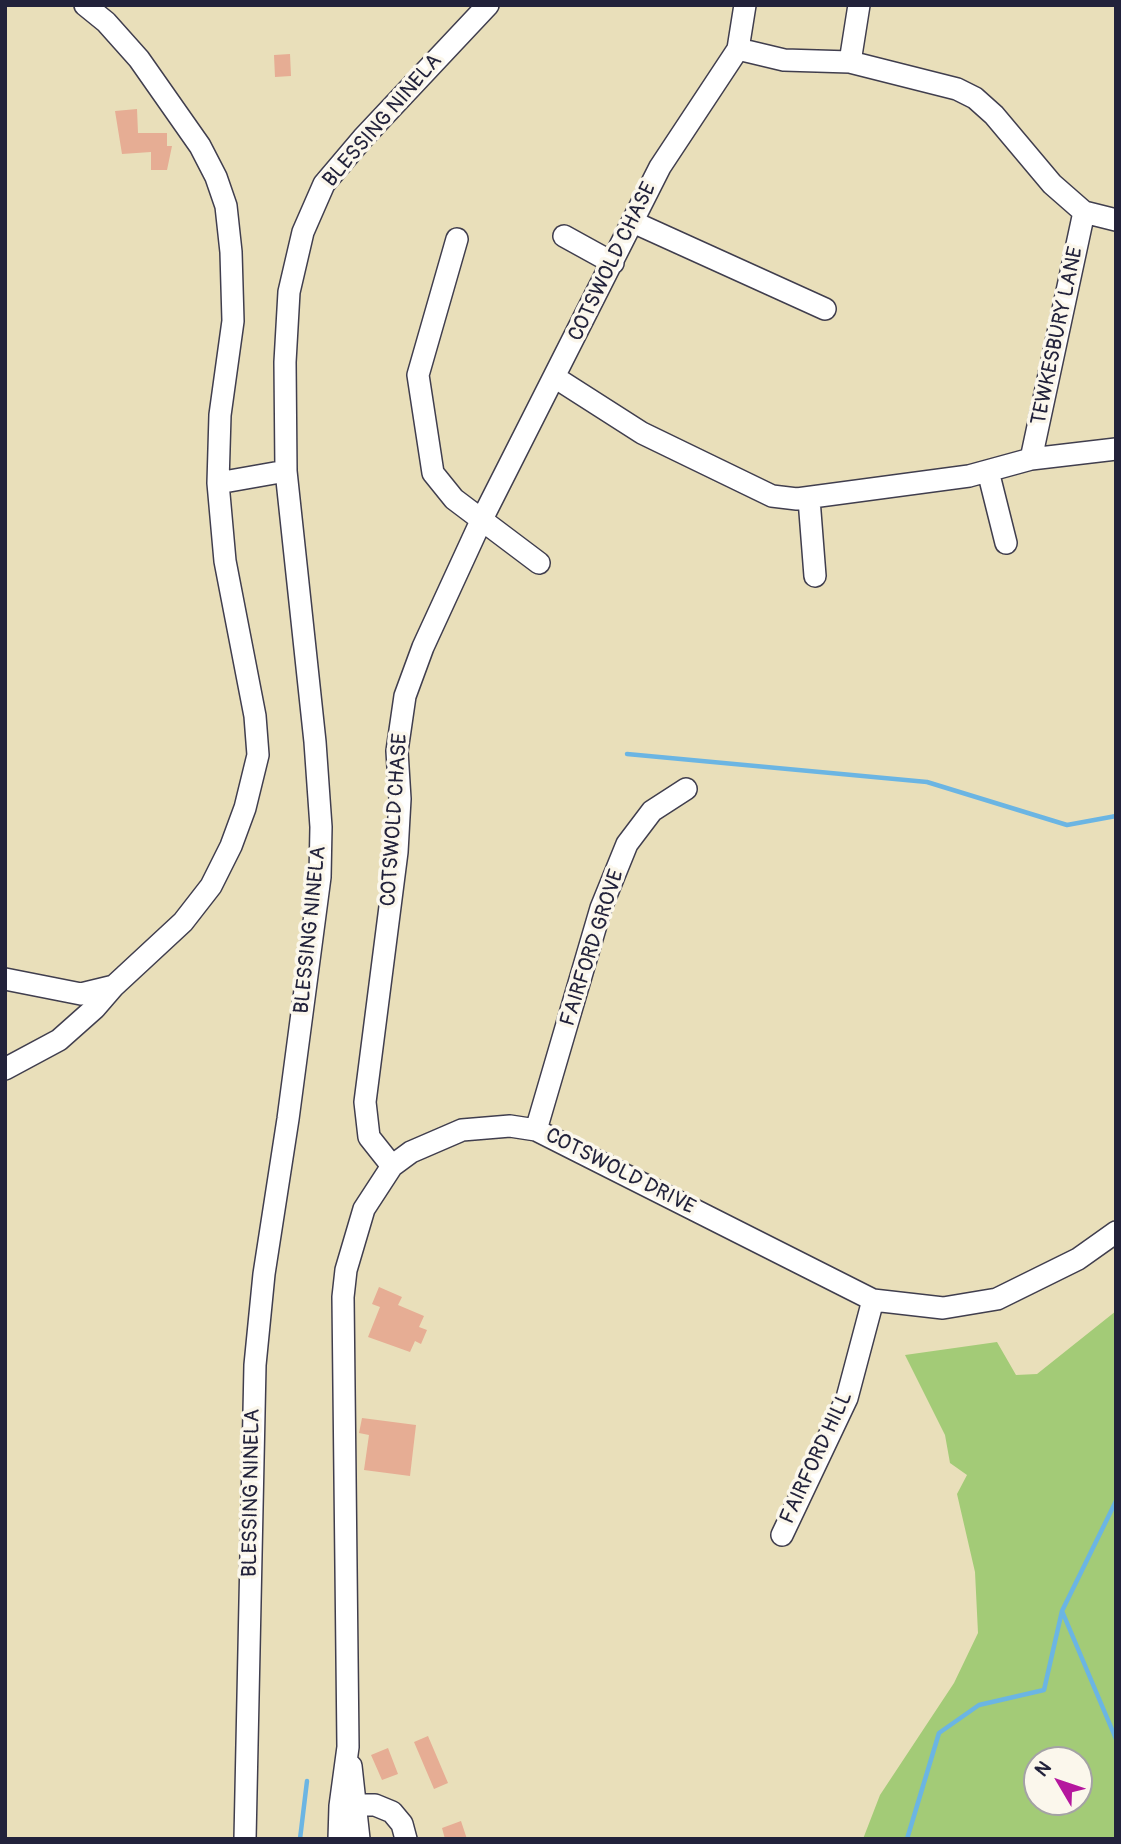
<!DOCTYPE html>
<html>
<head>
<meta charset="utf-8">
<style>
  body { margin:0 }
  #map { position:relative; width:1121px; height:1844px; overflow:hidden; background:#e9dfba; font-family:Pangolin,sans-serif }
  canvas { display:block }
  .frame { position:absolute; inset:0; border:7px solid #22223b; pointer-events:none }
  .north { position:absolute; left:1023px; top:1746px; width:70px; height:70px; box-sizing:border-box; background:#fbf7ec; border:2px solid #a4a2a5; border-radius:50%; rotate:309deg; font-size:19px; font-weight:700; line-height:28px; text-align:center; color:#22223b }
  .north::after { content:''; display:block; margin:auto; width:24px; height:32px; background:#b5179e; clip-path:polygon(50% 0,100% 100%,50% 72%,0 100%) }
</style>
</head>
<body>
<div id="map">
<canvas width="1121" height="1844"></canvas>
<div class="frame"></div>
<div class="north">N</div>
</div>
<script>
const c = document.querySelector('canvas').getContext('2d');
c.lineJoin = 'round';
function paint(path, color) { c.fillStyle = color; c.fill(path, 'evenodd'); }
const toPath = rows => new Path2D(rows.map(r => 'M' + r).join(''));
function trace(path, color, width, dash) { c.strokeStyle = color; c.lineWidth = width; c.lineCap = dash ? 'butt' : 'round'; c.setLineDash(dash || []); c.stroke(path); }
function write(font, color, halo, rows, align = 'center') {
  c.font = font + ' Pangolin,sans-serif'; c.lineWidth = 7; c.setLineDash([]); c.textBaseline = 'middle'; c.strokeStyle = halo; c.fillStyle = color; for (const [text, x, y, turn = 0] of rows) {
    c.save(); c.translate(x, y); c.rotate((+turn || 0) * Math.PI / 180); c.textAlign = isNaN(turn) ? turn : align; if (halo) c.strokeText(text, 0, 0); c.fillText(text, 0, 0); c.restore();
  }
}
paint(toPath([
  [1116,1311,1116,1839,863,1839,880,1795,954,1683,978,1633,975,1572,957,1494,967,1475,950,1463,945,1435,905,1355,997,1342,1016,1375,1037,1374],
  [1037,1760,1079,1760,1079,1802,1037,1802]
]), '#a3cb77');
trace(toPath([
  [627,754,927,782,1067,825,1116,816],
  [1116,1501,1062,1611,1116,1739],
  [300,1839,307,1781],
  [907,1839,939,1733,979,1705,1044,1690,1062,1611]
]), '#6bb5e3', 4.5);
paint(toPath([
  [290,54,291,76,275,77,274,55],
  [137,109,138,133,167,133,167,146,172,146,167,170,151,170,151,152,122,154,115,111],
  [379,1287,402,1297,398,1305,424,1316,419,1327,427,1330,421,1344,415,1341,410,1352,368,1337,380,1307,372,1304],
  [362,1418,416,1425,410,1476,364,1470,369,1435,359,1433],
  [428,1736,448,1783,434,1789,414,1742],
  [388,1748,398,1774,382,1780,371,1755],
  [461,1821,467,1839,445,1839,442,1828]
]), '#e6ad94');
const minor = toPath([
  [738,49,784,60,850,62,957,89,975,98,994,115,1052,184,1084,212,1116,220],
  [850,62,859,5],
  [633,222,825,309],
  [564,236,613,263],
  [457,239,418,375,433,473,454,499,539,563],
  [556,378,642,433,772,496,797,499,969,476,1031,459,1116,449],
  [1031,459,1084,212],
  [988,471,1006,543],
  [218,483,286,471],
  [809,499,815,576],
  [5,979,81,994,114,986,183,922,211,886,231,846,245,808,258,755,255,716,225,561,218,483,220,415,233,321,231,252,226,206,216,177,200,146,139,59,106,22,85,5],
  [5,1069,59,1040,95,1008,114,986],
  [536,1130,601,908,627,844,652,811,686,789],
  [392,1166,369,1137,365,1102,397,852,400,799,397,751,405,696,423,647,481,521,660,167,738,49,745,5],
  [782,1535,847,1398,873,1300],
  [351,1766,359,1839],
  [345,1805,375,1805,392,1812,402,1824,406,1839],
  [245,1839,255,1365,264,1274,288,1119,320,877,321,827,315,742,286,471,285,362,289,292,303,232,324,184,363,138,488,5],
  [339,1839,340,1806,348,1747,343,1297,346,1270,364,1209,392,1166,411,1152,462,1130,510,1126,536,1130,873,1300,943,1308,997,1299,1078,1259,1116,1232]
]);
trace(minor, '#403e4e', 24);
trace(minor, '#fff', 21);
write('21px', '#22223b', '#fbf7ec', [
  ["BLESSING NINELA",383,121,-49],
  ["COTSWOLD CHASE",613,262,-64],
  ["TEWKESBURY LANE",1058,336,-78],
  ["COTSWOLD CHASE",395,820,-86],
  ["BLESSING NINELA",311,930,-84],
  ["FAIRFORD GROVE",593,948,-72],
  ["COTSWOLD DRIVE",620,1172,27],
  ["FAIRFORD HILL",817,1458,-65],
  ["BLESSING NINELA",252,1493,-89]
]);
</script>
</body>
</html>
